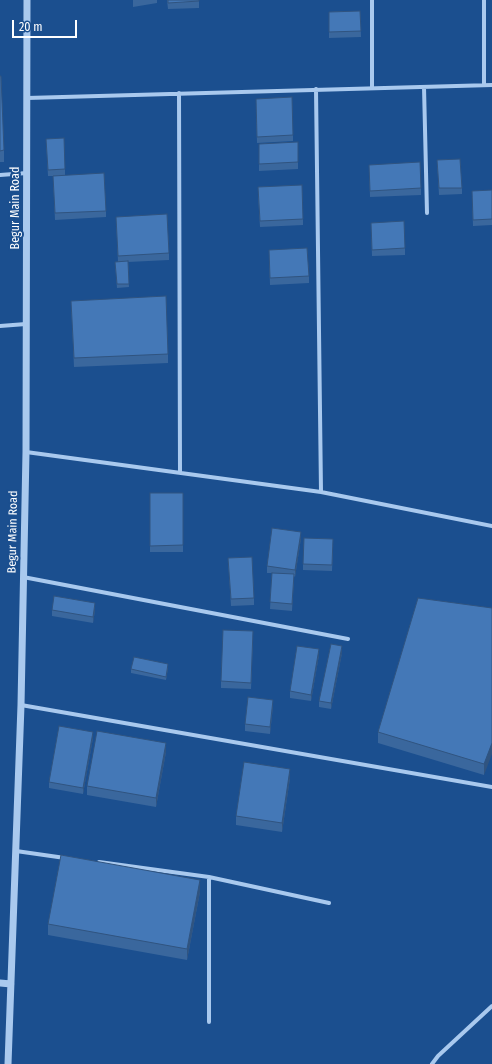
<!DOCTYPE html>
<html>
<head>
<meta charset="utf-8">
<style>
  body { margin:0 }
  #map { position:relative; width:492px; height:1064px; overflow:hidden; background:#1b4f8f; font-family:"Fira Sans Condensed",sans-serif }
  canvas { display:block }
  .scale { position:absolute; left:12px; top:20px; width:65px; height:18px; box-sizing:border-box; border:2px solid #fff; border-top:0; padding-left:5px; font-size:12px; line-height:14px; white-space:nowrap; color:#fff; -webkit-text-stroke:3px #1b4f8f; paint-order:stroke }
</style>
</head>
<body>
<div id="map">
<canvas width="492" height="1064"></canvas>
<div class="scale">20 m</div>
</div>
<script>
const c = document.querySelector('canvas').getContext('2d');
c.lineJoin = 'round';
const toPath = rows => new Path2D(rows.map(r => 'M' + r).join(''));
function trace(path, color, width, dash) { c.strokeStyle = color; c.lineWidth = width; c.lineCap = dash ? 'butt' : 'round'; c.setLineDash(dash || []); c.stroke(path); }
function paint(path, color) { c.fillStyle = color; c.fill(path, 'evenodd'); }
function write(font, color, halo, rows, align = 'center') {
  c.font = font + ' "Fira Sans Condensed",sans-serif'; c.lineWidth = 4; c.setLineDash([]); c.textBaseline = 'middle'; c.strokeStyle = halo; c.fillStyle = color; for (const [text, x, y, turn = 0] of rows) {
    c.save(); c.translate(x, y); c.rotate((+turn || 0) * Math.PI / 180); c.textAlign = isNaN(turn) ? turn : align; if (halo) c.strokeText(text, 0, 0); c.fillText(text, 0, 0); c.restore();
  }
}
trace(toPath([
  [484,85,484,0],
  [424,87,427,213],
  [372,88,372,0],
  [179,93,180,473],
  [27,98,492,85],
  [0,175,27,173],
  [0,326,26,324],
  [26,452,321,492,316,89],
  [321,492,492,526],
  [23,577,348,639],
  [21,705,492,787],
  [16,851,65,858],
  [99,862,209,877,329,903],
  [209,877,209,1022],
  [432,1064,438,1056,492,1006]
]), '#a9c9ee', 4);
trace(toPath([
  [0,983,11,984],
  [8,1064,21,705,26,452,27,0]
]), '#a9c9ee', 7);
paint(toPath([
  [133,0,157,0,157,3,133,7],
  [167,0,199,0,199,8,168,9],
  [360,11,361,37,329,38,329,12],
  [0,76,4,150,4,162,0,162],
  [256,105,293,135,293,141,257,143],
  [46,139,65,169,65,175,106,211,106,217,55,220,53,176,48,176],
  [298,142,298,169,259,171,259,144],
  [437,160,462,188,462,194,439,195],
  [369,165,421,188,421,195,370,197],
  [492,190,492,225,473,226,472,197],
  [258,194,303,219,303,225,260,227],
  [116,217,169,253,169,260,128,262,129,287,117,288,115,262,118,262],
  [371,223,405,248,405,255,372,256],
  [269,256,309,276,309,283,270,285],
  [71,301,168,354,168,363,74,367],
  [150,493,183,493,183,552,150,552],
  [301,538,295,577,294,576,292,611,270,609,272,573,267,573,267,566],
  [333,545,332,571,303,570,303,564],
  [228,558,254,598,254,605,231,606],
  [492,608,484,775,378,743,378,732],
  [52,610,95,610,93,623,52,616],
  [253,637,251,689,221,688,221,681],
  [342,653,331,709,319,707,319,701],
  [319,655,311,701,290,698,290,691],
  [168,668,166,680,131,673,131,669],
  [273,706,270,734,245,731,245,724],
  [93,738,83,794,49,788,49,782],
  [166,752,156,807,87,795,87,786],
  [290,778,282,832,236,825,236,816],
  [200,892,187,960,48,935,48,924]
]), '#3a679d');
paint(toPath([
  [301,532,301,538,295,577,295,570],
  [294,574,294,581,292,611,292,604],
  [95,603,95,610,93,623,93,617],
  [342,646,342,653,331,709,331,703],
  [319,649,319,655,311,701,311,695],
  [168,664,168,668,166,680,166,677],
  [273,700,273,706,270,734,270,727],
  [93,732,93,738,83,794,83,788],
  [166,743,166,752,156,807,156,798],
  [492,743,492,754,484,775,484,764],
  [290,769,290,778,282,832,282,823],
  [200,880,200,892,187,960,187,949]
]), '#305480');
const building = toPath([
  [168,0,199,0,199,1,168,3,168,0],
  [360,11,361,31,329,32,329,12,360,11],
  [0,76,1,76,4,150,0,151,0,76],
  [292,97,293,135,257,137,256,99,292,97],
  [64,138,65,169,48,170,46,139,64,138],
  [298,142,298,162,259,164,259,144,298,142],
  [460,159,462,188,439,188,437,160,460,159],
  [420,162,421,188,370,191,369,165,420,162],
  [104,173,106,211,55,213,53,176,104,173],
  [302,185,303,219,260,221,258,187,302,185],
  [492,190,492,219,473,220,472,191,492,190],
  [167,214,169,253,118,256,116,217,167,214],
  [404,221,405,248,372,250,371,223,404,221],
  [307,248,309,276,270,278,269,250,307,248],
  [128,261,129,284,117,284,115,262,128,261],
  [166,296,168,354,74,358,71,301,166,296],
  [150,493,183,493,183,545,150,546,150,493],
  [272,528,301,532,295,570,267,566,272,528],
  [304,538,333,539,332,565,303,564,304,538],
  [252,557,254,598,231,599,228,558,252,557],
  [272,573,294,574,292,604,270,602,272,573],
  [54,596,95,603,93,617,52,610,54,596],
  [418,598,492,608,492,743,484,764,378,732,418,598],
  [223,630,253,631,251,683,221,681,223,630],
  [331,644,342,646,331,703,319,701,331,644],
  [297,646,319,649,311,695,290,691,297,646],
  [134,657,168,664,166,677,131,669,134,657],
  [248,697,273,700,270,727,245,724,248,697],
  [59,726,93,732,83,788,49,782,59,726],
  [97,731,166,743,156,798,87,786,97,731],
  [244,762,290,769,282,823,236,816,244,762],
  [61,855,200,880,187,949,48,924,61,855]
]);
paint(building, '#4478b7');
trace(building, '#305480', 1);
write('12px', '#fff', '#1b4f8f', [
  ["Begur Main Road",16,208,-90],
  ["Begur Main Road",13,532,-89]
]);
</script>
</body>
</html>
